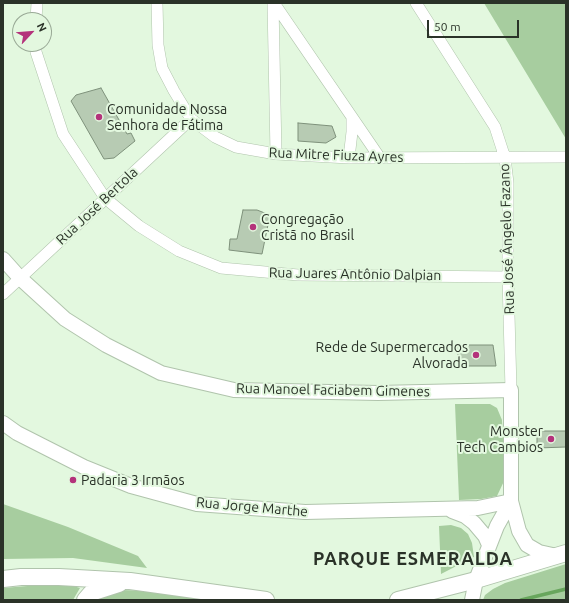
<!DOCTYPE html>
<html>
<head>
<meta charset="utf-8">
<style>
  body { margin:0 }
  #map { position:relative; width:569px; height:603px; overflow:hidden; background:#e3f8df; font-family:Ubuntu,sans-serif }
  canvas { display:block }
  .frame { position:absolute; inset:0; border:4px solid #2a3228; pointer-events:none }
  .north { position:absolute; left:12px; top:12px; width:40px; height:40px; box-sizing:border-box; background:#e3f8df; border:1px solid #99a996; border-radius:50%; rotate:64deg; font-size:11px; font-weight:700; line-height:16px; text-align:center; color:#2a3228 }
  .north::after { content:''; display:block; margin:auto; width:14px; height:18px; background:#b4327b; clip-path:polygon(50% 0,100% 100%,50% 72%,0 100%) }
  .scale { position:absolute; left:427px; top:20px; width:92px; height:18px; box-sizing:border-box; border:2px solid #2a3228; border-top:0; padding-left:5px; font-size:12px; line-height:14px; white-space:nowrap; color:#2a3228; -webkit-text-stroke:3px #e3f8df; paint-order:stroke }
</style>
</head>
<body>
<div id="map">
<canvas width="569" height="603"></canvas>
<div class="frame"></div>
<div class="north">N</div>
<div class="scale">50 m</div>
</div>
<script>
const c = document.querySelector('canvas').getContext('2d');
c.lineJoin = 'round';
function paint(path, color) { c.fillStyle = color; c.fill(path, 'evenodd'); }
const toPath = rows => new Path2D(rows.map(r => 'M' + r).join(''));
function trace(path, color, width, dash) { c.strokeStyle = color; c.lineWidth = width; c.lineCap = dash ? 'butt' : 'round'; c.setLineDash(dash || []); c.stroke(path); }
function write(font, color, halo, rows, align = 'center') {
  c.font = font + ' Ubuntu,sans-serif'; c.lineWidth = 4; c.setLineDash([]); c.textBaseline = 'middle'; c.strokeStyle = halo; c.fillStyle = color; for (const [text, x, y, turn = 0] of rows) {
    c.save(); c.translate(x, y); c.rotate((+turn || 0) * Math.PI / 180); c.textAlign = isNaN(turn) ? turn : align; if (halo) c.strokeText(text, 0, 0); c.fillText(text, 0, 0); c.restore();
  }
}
paint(toPath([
  [484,3,566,3,566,139],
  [455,404,490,404,497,408,502,420,505,479,497,496,481,499,459,500],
  [3,504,68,527,138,556,147,568,73,558,3,559],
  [451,525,461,528,468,534,472,543,474,557,441,574,439,526],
  [566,564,566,600,483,600,485,595,493,589,505,583],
  [64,583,80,588,73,600,3,600,3,588],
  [120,590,157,591,206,600,95,600]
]), '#a7cd9f');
trace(toPath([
  [521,600,566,589]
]), '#68a65d', 3.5);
const building = toPath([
  [101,88,127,134,131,133,135,141,114,158,104,159,71,101,76,95,101,88],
  [298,123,332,126,336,137,326,143,298,141,298,123],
  [243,210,257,210,270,215,262,254,229,250,230,239,237,239,243,210],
  [458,345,493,345,496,366,458,366,458,345],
  [537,431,566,431,566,447,537,448,537,431]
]);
paint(building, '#b7cbb3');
trace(building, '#7e917b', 1);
const minor = toPath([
  [157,3,158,45,162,68,174,91,191,119,215,137,236,147,276,154,349,158,566,157],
  [273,3,276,154],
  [274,3,380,158],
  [416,3,495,127,505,158,508,183,508,277,511,390],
  [36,20,37,3],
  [36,44,36,52,63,134,105,198,139,226,179,251,221,268,298,275,508,277],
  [349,158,352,132,352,118],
  [3,294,191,119]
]);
const tertiary = toPath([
  [3,259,20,278,65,319,106,345,161,373,234,390,378,393,511,390,511,501,519,531,527,545,539,552,557,556],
  [3,423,17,433,84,467,131,486,197,504,305,512,478,508,511,501],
  [452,511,465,516,474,523,485,536,489,545],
  [472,600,476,580,497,526,511,501]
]);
const secondary = toPath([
  [3,579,21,577,59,577,130,581,266,600],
  [85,600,91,593,119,584],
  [398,600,476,580,566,553]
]);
trace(minor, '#b0c4ac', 12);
trace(tertiary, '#b0c4ac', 16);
trace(secondary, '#b0c4ac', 18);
trace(minor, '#fff', 11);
trace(tertiary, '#fff', 14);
trace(secondary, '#fff', 16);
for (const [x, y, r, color] of [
  [99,117,4,"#b4327b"],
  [253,227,4,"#b4327b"],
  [476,355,4,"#b4327b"],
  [551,439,4,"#b4327b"],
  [73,480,4,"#b4327b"]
]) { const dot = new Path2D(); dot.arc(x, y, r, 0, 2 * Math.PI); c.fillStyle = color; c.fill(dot); trace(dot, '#e3f8df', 1.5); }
write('14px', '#2a3228', '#e3f8df', [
  ["Comunidade Nossa",107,109],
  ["Senhora de Fátima",107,125],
  ["Congregação",261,219],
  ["Cristã no Brasil",261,235],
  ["Rede de Supermercados",468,347,"right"],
  ["Alvorada",468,363,"right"],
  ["Monster",543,431,"right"],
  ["Tech Cambios",543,447,"right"],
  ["Padaria 3 Irmãos",81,480]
], 'left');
write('14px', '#2a3228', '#e3f8df', [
  ["Rua Mitre Fiuza Ayres",336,155,2],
  ["Rua José Bertola",97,206,-43],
  ["Rua José Ângelo Fazano",507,239,-92],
  ["Rua Juares Antônio Dalpian",355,274,1],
  ["Rua Manoel Faciabem Gimenes",333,390,1],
  ["Rua Jorge Marthe",252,507,5]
]);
c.letterSpacing = '1px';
write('bold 18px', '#2a3228', '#e3f8df', [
  ["PARQUE ESMERALDA",413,559]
]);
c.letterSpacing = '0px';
</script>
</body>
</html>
